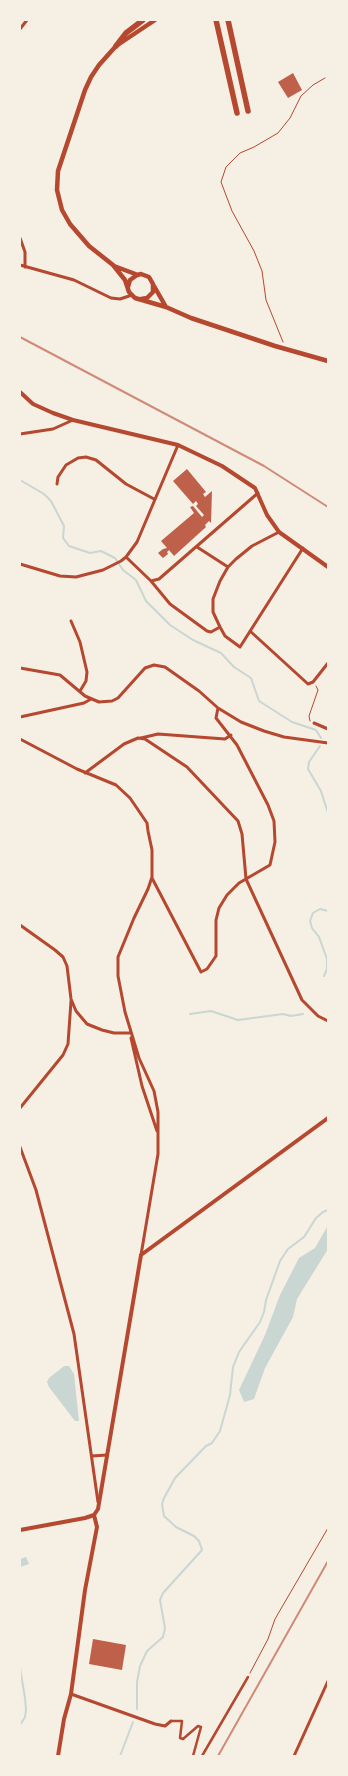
<!DOCTYPE html>
<html>
<head>
<meta charset="utf-8">
<style>
  body { margin:0 }
  #map { position:relative; width:348px; height:1776px; overflow:hidden; background:#f6efe4; font-family:Cabin,sans-serif }
  canvas { display:block }
  .frame { position:absolute; inset:0; border:21px solid #f6efe4; pointer-events:none }
</style>
</head>
<body>
<div id="map">
<canvas width="348" height="1776"></canvas>
<div class="frame"></div>
</div>
<script>
const c = document.querySelector('canvas').getContext('2d');
c.lineJoin = 'round';
function paint(path, color) { c.fillStyle = color; c.fill(path, 'evenodd'); }
const toPath = rows => new Path2D(rows.map(r => 'M' + r).join(''));
function trace(path, color, width, dash) { c.strokeStyle = color; c.lineWidth = width; c.lineCap = dash ? 'butt' : 'round'; c.setLineDash(dash || []); c.stroke(path); }
paint(toPath([
  [327,1227,328,1249,297,1299,293,1317,265,1368,254,1399,244,1402,239,1390,265,1335,280,1295,299,1258,315,1248],
  [64,1366,69,1366,74,1374,79,1421,75,1421,49,1387,47,1382,49,1378],
  [26,1557,29,1564,20,1567,20,1559]
]), '#c9d6d2');
trace(toPath([
  [20,480,44,494,51,501,64,526,63,538,69,546,90,553,101,551,115,558,123,570,136,580,146,601,170,625,193,640,221,653,234,667,251,678,259,701,292,722,316,730,321,738],
  [320,746,309,762,308,769,321,791,328,813],
  [324,976,327,969,327,959,319,937,312,928,310,921,313,913,320,909,328,911],
  [190,1014,211,1011,238,1020,283,1014,291,1016,303,1014],
  [20,1668,25,1698,26,1710,25,1717,20,1725],
  [137,1709,137,1682,140,1666,147,1651,163,1637,165,1628,160,1600,163,1593,202,1550,199,1541,194,1536,176,1527,164,1516,162,1504,164,1498,175,1478,206,1446,212,1443,220,1431,230,1395,233,1367,239,1352,260,1322,264,1312,266,1300,280,1261,288,1249,304,1237,316,1218,323,1212,328,1210],
  [120,1756,133,1722]
]), '#c9d6d2', 2);
paint(toPath([
  [293,73,302,90,288,98,278,82],
  [187,469,206,492,203,494,205,497,212,491,211,523,209,521,205,525,206,527,174,556,169,550,167,552,168,554,163,558,158,553,163,549,167,548,161,541,194,513,190,507,193,506,202,517,204,515,196,506,198,504,196,501,193,504,173,481],
  [93,1639,126,1645,122,1670,89,1664]
]), '#bf614a');
trace(toPath([
  [283,342,266,300,262,271,254,251,232,211,221,182,226,167,240,153,254,147,278,133,290,118,301,96,313,85,325,78],
  [310,721,309,716,318,690,316,686],
  [250,1673,268,1639,275,1619,328,1528]
]), '#b5482f', 1);
trace(toPath([
  [171,1721,182,1721,180,1738,183,1739,198,1726,201,1727,193,1756],
  [202,1756,248,1677]
]), '#b5482f', 2.5);
trace(toPath([
  [20,29,27,20],
  [20,238,25,252,25,267],
  [20,265,74,280,111,298,120,299,132,295],
  [20,434,53,429,73,420],
  [57,484,58,477,66,465,78,458,86,457,96,460,126,484,154,499],
  [279,532,252,546,236,559,228,567,220,581,213,599,213,612,220,627,225,636,240,647,303,548],
  [197,547,228,567],
  [126,557,151,581,170,604,207,631,211,632,220,627],
  [20,564,60,576,76,577,103,570,121,561,126,557,137,542,178,445],
  [151,581,159,579,258,493],
  [71,621,80,642,87,672,86,681,80,691],
  [250,631,308,684,313,682,328,663],
  [20,668,60,675,85,696,99,702,112,701,118,698,145,668,154,665,165,667,199,691,218,708,241,722,264,731,284,737,328,743],
  [20,717,84,703,91,699],
  [314,723,328,729],
  [141,738,158,734,225,739,231,735],
  [20,739,77,769,116,785,130,798,147,823,148,831,152,850,152,877,148,889,134,918,118,957,118,976,125,1012,139,1058,154,1091,158,1112,158,1154,141,1255],
  [85,773,124,744,138,738,145,739,187,767,238,821,242,834,246,879,302,1000,318,1016,328,1021],
  [152,878,201,972,207,969,216,956,216,920,219,908,227,895,239,883,270,865,275,842,274,821,268,805,237,745,216,718,218,708],
  [20,925,55,950,63,957,67,966,71,999,76,1011,87,1024,102,1030,114,1033,131,1033],
  [131,1038,142,1086,157,1131],
  [20,1108,63,1055,68,1044,71,1001],
  [20,1147,36,1190,74,1334,98,1502],
  [92,1456,107,1455],
  [71,1694,155,1724,165,1726,171,1721],
  [294,1756,328,1681]
]), '#b5482f', 3);
trace(toPath([
  [20,392,33,404,53,413,73,420,178,445,222,466,255,488,267,515,279,532,328,567],
  [20,1530,85,1518,94,1515],
  [58,1756,64,1719,71,1694,85,1590,97,1527,94,1515,98,1509,141,1255,328,1118]
]), '#b5482f', 4);
trace(toPath([
  [155,20,116,46,99,65,91,77,85,90,58,171,57,190,62,210,70,224,89,246,113,265,125,280,129,292,135,298,166,307,191,318,275,346,328,361],
  [114,266,138,275],
  [154,286,166,307],
  [128,287,130,280,137,275,141,274,149,277,153,284,153,292,147,298,141,299]
]), '#b5482f', 4.5);
trace(toPath([
  [216,20,237,113],
  [228,20,248,111],
  [116,46,126,33,143,20]
]), '#b5482f', 5.5);
trace(toPath([
  [20,337,264,466,328,507],
  [218,1756,328,1561]
]), '#cf8b77', 2);
</script>
</body>
</html>
